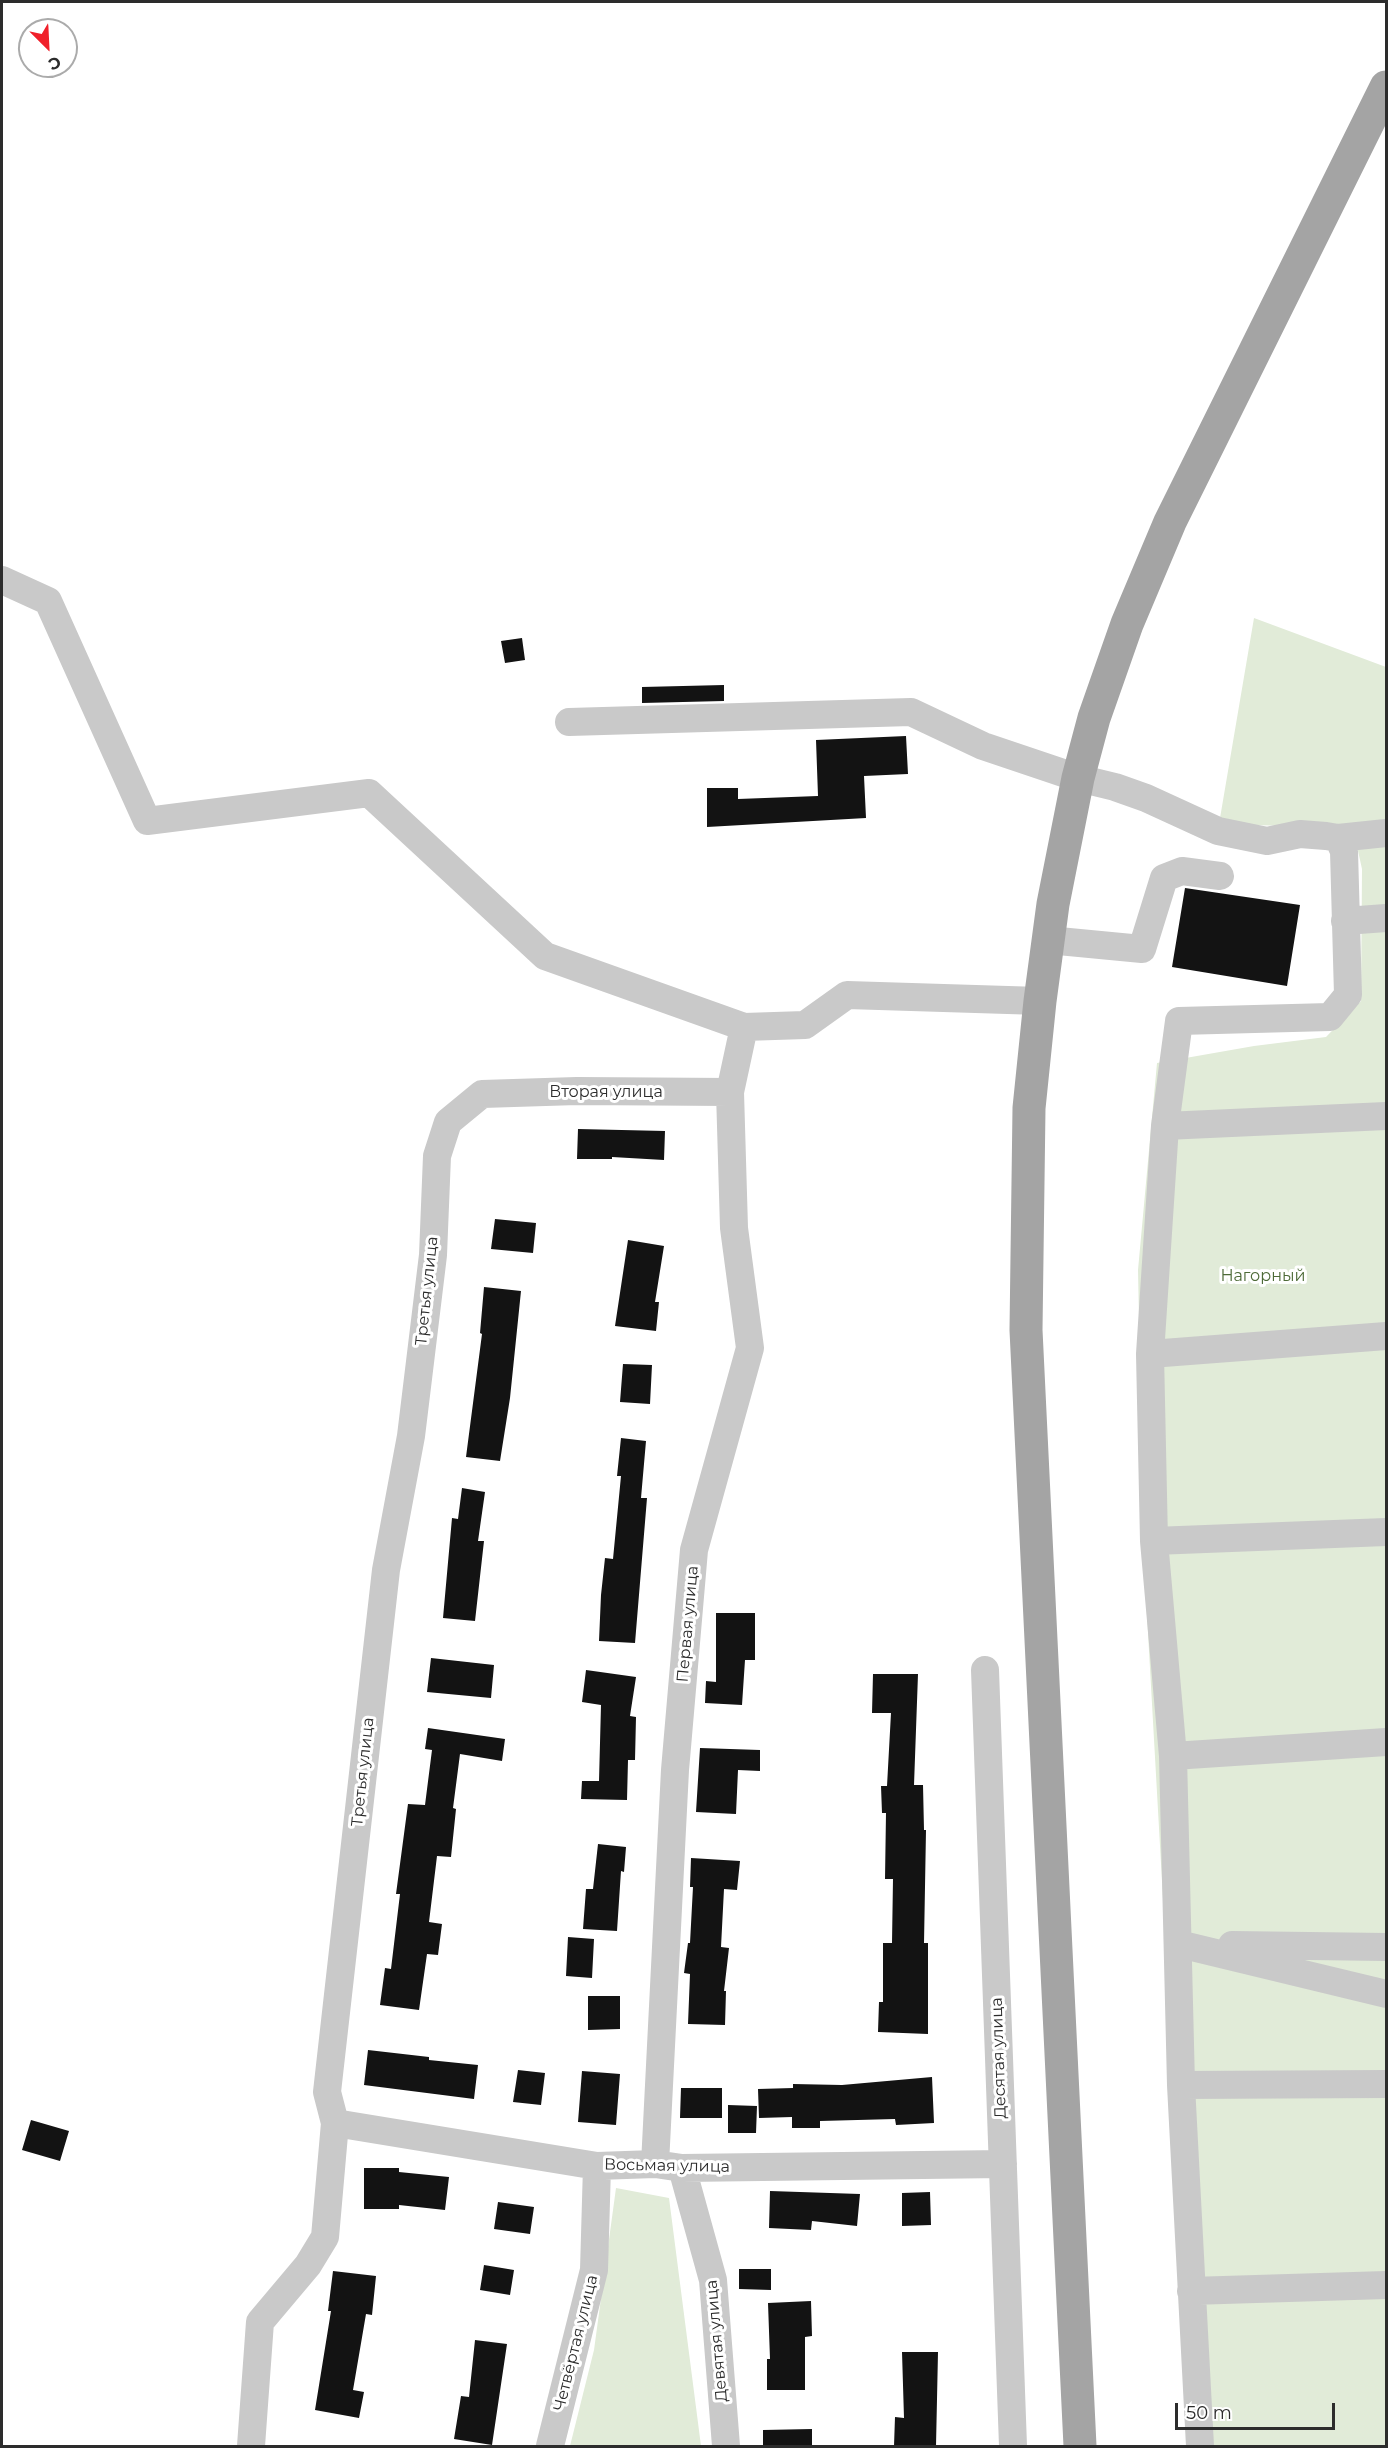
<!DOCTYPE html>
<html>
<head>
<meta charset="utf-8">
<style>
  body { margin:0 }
  #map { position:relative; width:1388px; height:2448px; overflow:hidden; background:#fff; font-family:Montserrat,sans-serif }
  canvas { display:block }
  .frame { position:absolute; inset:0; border:3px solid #2c2c2c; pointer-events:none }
  .north { position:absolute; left:18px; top:18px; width:60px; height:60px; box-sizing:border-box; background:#fff; border:2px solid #ababab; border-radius:50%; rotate:156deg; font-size:16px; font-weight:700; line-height:24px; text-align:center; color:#2c2c2c }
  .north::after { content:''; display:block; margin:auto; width:21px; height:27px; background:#f0202a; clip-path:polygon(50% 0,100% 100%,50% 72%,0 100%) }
  .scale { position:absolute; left:1175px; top:2403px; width:160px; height:27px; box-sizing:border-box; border:3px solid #2c2c2c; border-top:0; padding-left:8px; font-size:18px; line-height:21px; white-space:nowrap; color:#2c2c2c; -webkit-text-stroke:4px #fff; paint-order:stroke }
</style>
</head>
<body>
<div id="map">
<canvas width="1388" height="2448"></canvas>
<div class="frame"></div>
<div class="north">С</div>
<div class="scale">50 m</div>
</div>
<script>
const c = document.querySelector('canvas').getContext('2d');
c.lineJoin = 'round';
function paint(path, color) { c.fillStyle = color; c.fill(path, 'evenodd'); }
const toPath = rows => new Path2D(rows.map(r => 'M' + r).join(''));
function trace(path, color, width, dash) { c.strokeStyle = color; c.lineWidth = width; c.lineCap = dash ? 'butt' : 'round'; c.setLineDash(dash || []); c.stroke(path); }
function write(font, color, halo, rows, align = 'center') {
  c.font = font + ' Montserrat,sans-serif'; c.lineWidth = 6; c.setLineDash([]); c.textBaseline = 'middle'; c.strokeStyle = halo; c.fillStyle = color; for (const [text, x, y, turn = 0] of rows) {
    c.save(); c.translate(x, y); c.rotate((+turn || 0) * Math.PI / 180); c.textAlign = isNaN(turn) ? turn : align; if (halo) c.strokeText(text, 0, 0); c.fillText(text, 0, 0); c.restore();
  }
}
paint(toPath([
  [1254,618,1386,667,1386,2446,1188,2446,1167,1970,1144,1562,1138,1270,1157,1063,1254,1046,1326,1037,1361,1001,1362,869,1353,828,1219,824],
  [616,2188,669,2198,701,2446,570,2446,594,2350]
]), '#e1ebd8');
paint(toPath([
  [522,638,525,660,505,663,501,641],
  [724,685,724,701,642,703,642,687],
  [906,736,908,774,864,776,866,818,707,827,707,788,738,788,738,799,818,796,816,740],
  [1185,888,1300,905,1287,986,1172,967],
  [578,1129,665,1131,664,1160,612,1157,612,1159,577,1159],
  [495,1219,536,1223,533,1253,491,1249],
  [628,1240,664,1246,655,1302,659,1302,656,1331,615,1326],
  [484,1287,521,1291,510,1398,500,1461,466,1457,482,1334,480,1333],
  [623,1364,652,1365,650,1404,620,1402],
  [621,1438,646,1441,641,1498,647,1498,635,1643,599,1641,601,1595,605,1558,613,1559,621,1476,617,1476],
  [462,1488,485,1492,478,1541,484,1541,475,1621,443,1618,452,1518,458,1519],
  [716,1613,755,1613,755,1660,745,1660,742,1705,705,1703,706,1681,716,1682],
  [431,1658,494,1665,491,1698,427,1692],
  [586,1670,636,1677,630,1716,636,1717,635,1760,628,1760,627,1800,581,1799,582,1781,599,1781,601,1705,582,1702],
  [873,1674,918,1674,914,1785,923,1785,924,1830,926,1830,924,1943,928,1943,928,2034,878,2032,879,2002,883,2002,883,1943,892,1943,893,1879,885,1879,886,1813,882,1813,881,1786,887,1786,891,1713,872,1713],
  [428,1728,505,1739,502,1761,460,1754,453,1808,456,1809,451,1857,437,1856,429,1922,442,1924,438,1955,427,1954,419,2010,380,2005,385,1968,391,1969,400,1894,396,1894,408,1804,425,1805,432,1750,425,1749],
  [700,1748,760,1750,760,1771,738,1770,736,1814,696,1812],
  [598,1844,626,1847,624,1872,621,1871,617,1931,583,1929,586,1889,593,1889],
  [691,1858,740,1861,737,1890,724,1889,721,1947,729,1948,724,1991,726,1991,725,2025,688,2024,690,1974,684,1973,688,1943,690,1943,693,1887,690,1887],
  [568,1937,594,1939,592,1978,566,1976],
  [588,1996,620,1996,620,2029,588,2030],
  [368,2050,429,2057,429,2060,478,2065,474,2099,364,2085],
  [518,2070,545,2073,541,2105,513,2102],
  [582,2071,620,2074,616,2125,578,2122],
  [932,2077,934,2123,896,2125,895,2119,820,2121,820,2128,792,2128,792,2117,759,2118,758,2089,793,2088,793,2084,842,2085],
  [681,2088,722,2088,722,2118,680,2118],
  [728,2105,757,2106,756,2133,728,2133],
  [31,2120,69,2131,60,2161,22,2150],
  [364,2168,399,2168,399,2172,449,2177,445,2210,399,2205,399,2209,364,2209],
  [770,2191,860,2194,857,2226,812,2221,811,2230,769,2228],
  [930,2192,931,2225,902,2226,902,2193],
  [498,2202,534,2207,530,2234,494,2229],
  [484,2265,514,2270,510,2295,480,2290],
  [739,2269,771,2269,771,2290,739,2289],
  [333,2271,376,2276,372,2315,366,2314,353,2390,364,2392,359,2418,315,2410,331,2311,328,2311],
  [811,2301,812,2336,805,2337,805,2390,767,2390,767,2359,770,2359,768,2303],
  [475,2340,507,2344,492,2445,454,2439,461,2396,469,2397],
  [902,2352,938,2352,936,2446,894,2446,895,2417,904,2418],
  [812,2429,812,2446,763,2446,763,2430]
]), '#131313');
trace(toPath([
  [2,580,48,601,147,821,369,793,545,956,744,1027],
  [569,722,911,712,983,746,1078,778,1115,787,1146,798,1218,831,1267,841,1300,834,1326,836,1338,838,1344,851,1348,995,1330,1017,1179,1021,1165,1126,1150,1354,1154,1541,1173,1756,1181,2085,1200,2446],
  [1338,838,1386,833],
  [1345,921,1386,918],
  [1048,940,1142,949,1164,878,1182,871,1220,876],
  [1165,1126,1386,1116],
  [1150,1354,1386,1336],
  [1154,1541,1386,1532],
  [985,1670,1013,2446],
  [1173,1756,1386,1742],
  [1179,1944,1386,1994],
  [1232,1945,1386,1947],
  [1181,2085,1386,2084],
  [335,2123,597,2166,655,2164,682,2168,1003,2164],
  [655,2164,675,1770,694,1550,750,1348,734,1228,730,1092,744,1027,805,1025,847,995,1040,1001],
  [682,2168,713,2280,726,2446],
  [1191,2291,1386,2285],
  [251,2446,260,2322,308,2265,325,2237,335,2123,327,2092,386,1570,411,1436,433,1255,437,1156,448,1122,482,1094,577,1091,730,1092],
  [550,2446,594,2270,597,2166]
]), '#c9c9c9', 28);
trace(toPath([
  [1080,2446,1026,1330,1029,1108,1040,1001,1053,904,1078,778,1094,718,1127,624,1170,522,1386,87]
]), '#a4a4a4', 33);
write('16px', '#2c2c2c', '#fff', [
  ["Вторая улица",606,1092],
  ["Третья улица",427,1291,-84],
  ["Первая улица",688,1624,-85],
  ["Третья улица",363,1772,-84],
  ["Десятая улица",999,2058,-92],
  ["Восьмая улица",667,2166,1],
  ["Девятая улица",717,2341,-95],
  ["Четвёртая улица",576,2343,-76]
]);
write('16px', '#4d6a37', '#fff', [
  ["Нагорный",1263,1276]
]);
</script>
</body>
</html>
